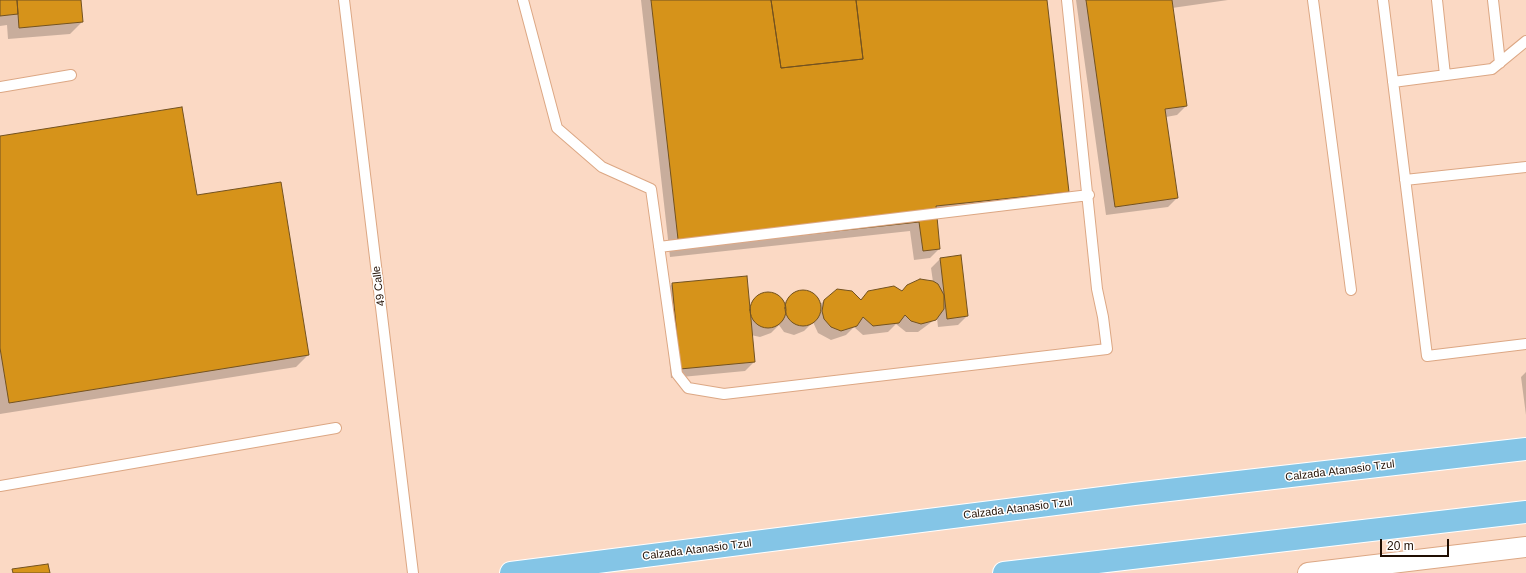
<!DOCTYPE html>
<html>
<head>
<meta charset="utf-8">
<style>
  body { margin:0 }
  #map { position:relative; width:1526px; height:573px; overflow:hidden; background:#fbd9c4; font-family:Helvetica,sans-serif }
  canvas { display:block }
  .scale { position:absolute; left:1380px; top:539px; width:69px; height:18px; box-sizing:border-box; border:2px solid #200e02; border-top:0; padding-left:5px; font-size:12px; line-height:14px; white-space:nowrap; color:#200e02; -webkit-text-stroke:3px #fff; paint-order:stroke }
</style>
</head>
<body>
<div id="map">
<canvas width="1526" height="573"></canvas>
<div class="scale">20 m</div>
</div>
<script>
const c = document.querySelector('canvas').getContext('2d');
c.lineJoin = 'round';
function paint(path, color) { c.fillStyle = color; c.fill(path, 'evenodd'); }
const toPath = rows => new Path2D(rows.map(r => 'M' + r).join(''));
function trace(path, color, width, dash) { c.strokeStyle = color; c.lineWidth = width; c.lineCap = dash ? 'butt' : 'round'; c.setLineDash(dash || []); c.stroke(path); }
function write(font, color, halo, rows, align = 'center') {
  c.font = font + ' Helvetica,sans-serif'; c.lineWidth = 3; c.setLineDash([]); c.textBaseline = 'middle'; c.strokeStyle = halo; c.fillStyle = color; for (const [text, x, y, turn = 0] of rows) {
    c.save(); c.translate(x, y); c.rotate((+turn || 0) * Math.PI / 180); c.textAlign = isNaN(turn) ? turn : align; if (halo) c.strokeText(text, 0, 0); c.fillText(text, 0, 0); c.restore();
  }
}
paint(toPath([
  [0,0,80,0,82,22,70,34,8,39,7,25,0,26],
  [641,0,1046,0,1068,192,1058,201,936,214,939,249,930,258,914,260,910,231,670,257],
  [1076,0,1228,0,1172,8,1186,106,1177,115,1166,117,1177,198,1168,207,1106,215],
  [0,137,308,355,296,367,0,414],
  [940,259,967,316,958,325,938,327,937,318,918,332,906,332,896,324,888,332,863,335,854,327,846,335,831,340,818,333,813,322,804,331,794,335,784,332,779,325,771,333,760,337,751,335,754,362,745,371,671,378,663,293,672,284,749,306,764,294,770,293,780,298,783,304,794,293,805,291,815,296,819,305,838,290,860,300,869,292,901,292,933,282,931,268],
  [1526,372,1526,415,1521,377]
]), '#0003');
const building = toPath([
  [0,0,17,0,18,14,0,16,0,0],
  [17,0,81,0,83,22,19,28,17,0],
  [651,0,771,0,781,68,863,59,856,0,1047,0,1069,192,936,206,940,249,923,251,919,222,679,248,651,0],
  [771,0,856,0,863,59,781,68,771,0],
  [1086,0,1172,0,1187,106,1165,109,1178,198,1115,207,1086,0],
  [182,107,197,195,281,182,309,355,9,403,0,348,0,136,182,107],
  [961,255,968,316,947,319,940,258,961,255],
  [747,276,755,362,680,369,672,283,747,276],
  [920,279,933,281,938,284,944,295,944,309,936,320,921,324,911,321,905,315,899,323,873,326,863,317,857,326,841,331,831,327,824,319,822,311,824,300,837,289,852,291,861,300,868,291,894,286,902,291,907,285,920,279],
  '785 308a18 18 0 1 1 36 0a18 18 0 1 1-36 0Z',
  '750 310a18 18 0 1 1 36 0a18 18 0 1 1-36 0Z',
  [48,564,50,573,13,573,12,569,48,564]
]);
paint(building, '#d6931a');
trace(building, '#735220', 1);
const lane = toPath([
  [344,0,413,573],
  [523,0,557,128,602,167,651,189,677,374,688,388,724,394,1107,349,1103,317,1097,289,1067,0],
  [1313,0,1351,290],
  [1383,0,1427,356,1526,344],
  [1437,0,1445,75],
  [1493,0,1500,63],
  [1393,82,1492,69,1526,41],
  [0,87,71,75],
  [1405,180,1526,167],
  [659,247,1089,195],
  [0,486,336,428]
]);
const street = toPath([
  [1308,573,1526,547]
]);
const primary = toPath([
  [511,573,1134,494,1526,449],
  [1004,573,1526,512]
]);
trace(lane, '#dca784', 12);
trace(street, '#dca784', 22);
trace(primary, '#fff', 24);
trace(lane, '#fff', 10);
trace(street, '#fff', 20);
trace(primary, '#84c5e6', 22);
write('11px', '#200e02', '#fff', [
  ["49 Calle",379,286,-97],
  ["Calzada Atanasio Tzul",1340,471,-7],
  ["Calzada Atanasio Tzul",1018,509,-7],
  ["Calzada Atanasio Tzul",697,550,-7]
]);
</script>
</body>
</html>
